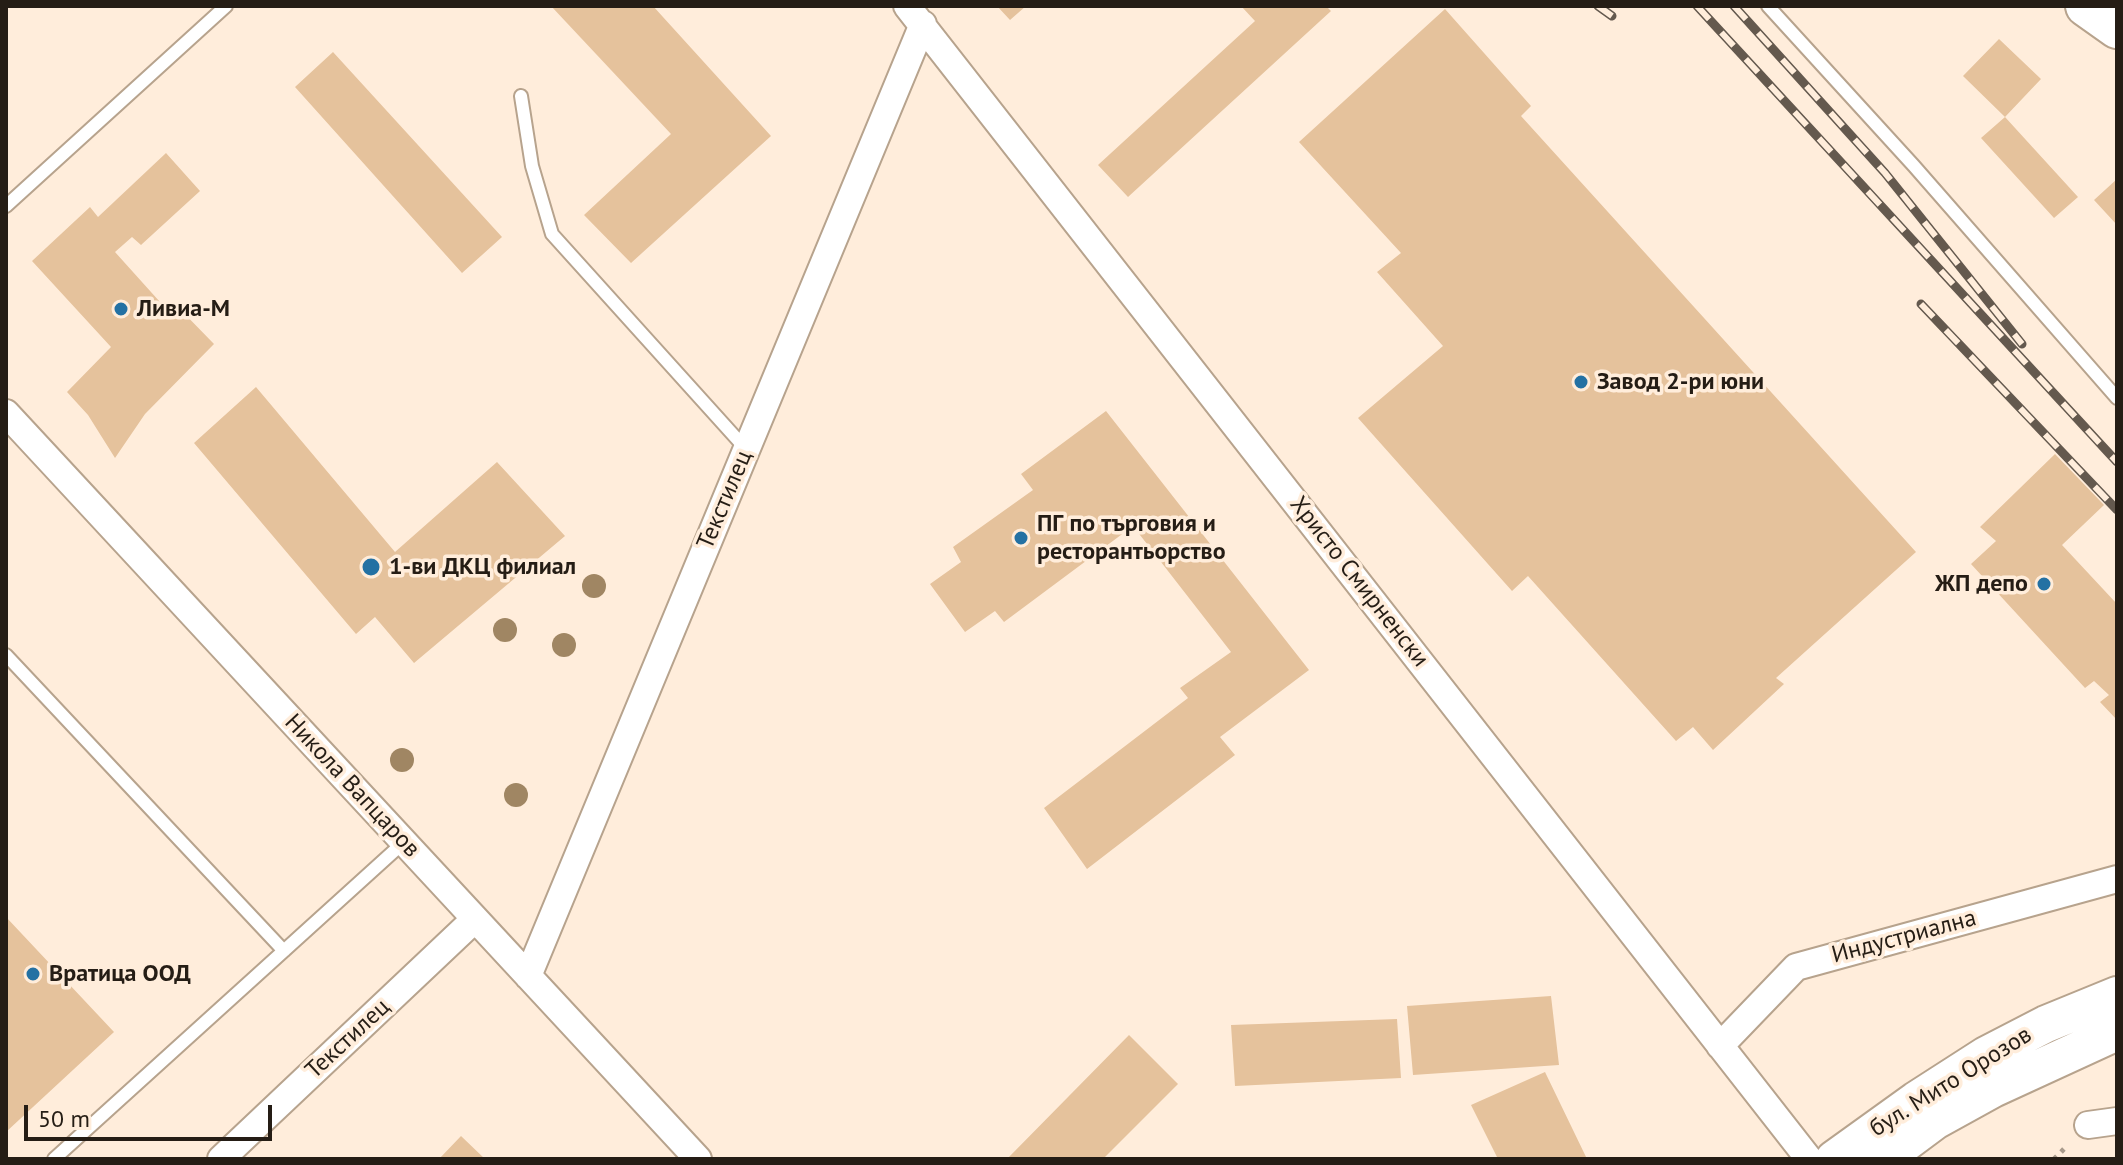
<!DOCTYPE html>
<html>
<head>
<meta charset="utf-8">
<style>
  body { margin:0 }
  #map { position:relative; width:2123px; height:1165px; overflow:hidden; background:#ffeddb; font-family:"PT Sans",sans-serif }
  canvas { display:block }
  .frame { position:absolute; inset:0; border:8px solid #251d15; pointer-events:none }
  .scale { position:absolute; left:24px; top:1105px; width:248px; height:36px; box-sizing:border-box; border:4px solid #251d15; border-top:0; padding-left:10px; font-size:24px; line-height:28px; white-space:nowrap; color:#251d15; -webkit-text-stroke:6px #ffeddb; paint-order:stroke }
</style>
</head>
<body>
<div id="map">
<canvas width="2123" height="1165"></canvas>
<div class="frame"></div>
<div class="scale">50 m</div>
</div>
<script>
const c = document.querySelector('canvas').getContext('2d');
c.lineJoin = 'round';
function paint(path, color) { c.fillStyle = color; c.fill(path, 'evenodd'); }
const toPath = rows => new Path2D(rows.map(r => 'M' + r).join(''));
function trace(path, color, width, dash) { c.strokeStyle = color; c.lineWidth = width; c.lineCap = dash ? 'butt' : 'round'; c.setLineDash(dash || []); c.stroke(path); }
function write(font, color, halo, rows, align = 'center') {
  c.font = font + ' "PT Sans",sans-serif'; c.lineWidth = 7; c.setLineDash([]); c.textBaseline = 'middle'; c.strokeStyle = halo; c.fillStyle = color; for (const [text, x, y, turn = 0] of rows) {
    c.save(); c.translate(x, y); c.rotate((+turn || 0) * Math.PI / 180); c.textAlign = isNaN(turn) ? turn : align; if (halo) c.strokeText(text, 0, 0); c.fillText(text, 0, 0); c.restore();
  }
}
paint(toPath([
  [551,6,653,6,771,136,631,263,584,215,671,134],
  [997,6,1026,6,1010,20],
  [1241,6,1326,6,1331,11,1128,197,1098,165,1255,21],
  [1445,9,1531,106,1521,116,1916,552,1776,678,1784,684,1713,750,1693,727,1676,741,1528,576,1512,591,1358,418,1443,346,1377,272,1401,253,1299,142],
  [1999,39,2041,79,2005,117,1963,76],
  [333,52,502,237,462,273,295,87],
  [2005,117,2078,197,2054,218,1981,138],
  [166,153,200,191,141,245,132,237,115,252,169,312,176,305,214,344,145,414,115,458,88,415,67,392,111,347,32,261,90,207,98,217],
  [2117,179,2117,225,2094,200],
  [256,387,395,552,497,462,565,536,414,663,375,617,356,634,194,443],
  [1106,411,1309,670,1220,737,1235,755,1087,869,1044,808,1188,698,1180,688,1231,652,1133,526,1004,622,995,611,965,632,930,584,961,562,953,547,1033,490,1021,474],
  [2055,454,2104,505,2062,545,2117,604,2117,720,2100,702,2109,695,2094,681,2085,688,1971,564,1996,541,1980,527],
  [6,917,114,1032,6,1132],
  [1551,996,1559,1065,1413,1075,1407,1006],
  [1397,1019,1401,1078,1235,1086,1231,1025],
  [1129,1035,1178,1084,1103,1159,1007,1159],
  [1545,1072,1587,1159,1498,1159,1471,1105],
  [461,1136,485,1159,439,1159]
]), '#e5c29c');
const service = toPath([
  [1768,6,1914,166,2117,398],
  [521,96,532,166,552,234,746,449],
  [6,206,226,6],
  [6,655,284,951],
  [54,1159,404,842]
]);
const minor = toPath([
  [907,6,1809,1159],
  [6,413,698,1159],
  [528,976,923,24],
  [1720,1046,1796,967,2117,879],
  [2088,1125,2117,1121],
  [221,1159,475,919]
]);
const secondary = toPath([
  [1834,1159,1916,1100,1986,1055,2046,1024,2117,995],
  [1884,1159,1935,1121,1993,1089,2117,1032]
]);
const primary = toPath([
  [2086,6,2117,28]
]);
trace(service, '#b7a38d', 16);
trace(minor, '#b7a38d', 30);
trace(secondary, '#b7a38d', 40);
trace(primary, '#b7a38d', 44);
trace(toPath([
  [2054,1159,2068,1145]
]), '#a99b8c', 5, [4, 6]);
trace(service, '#fff', 12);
trace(minor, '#fff', 26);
trace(secondary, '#fff', 36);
trace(primary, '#fff', 40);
const rail = toPath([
  [1598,6,1612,16],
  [1697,6,2117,462],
  [1734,6,1885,173,2022,344],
  [1921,304,2117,510]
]);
trace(rail, '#64594e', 9);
trace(rail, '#ffeddb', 6, [18]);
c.fillStyle = '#a08663';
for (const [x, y] of [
  [594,586],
  [505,630],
  [564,645],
  [402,760],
  [516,795]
]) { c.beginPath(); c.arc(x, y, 12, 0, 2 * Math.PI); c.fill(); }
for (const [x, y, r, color] of [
  [121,309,8,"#2471a3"],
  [1581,382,8,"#2471a3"],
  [1021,538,8,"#2471a3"],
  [371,567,10,"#2471a3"],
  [2044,584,8,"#2471a3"],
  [33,974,8,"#2471a3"]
]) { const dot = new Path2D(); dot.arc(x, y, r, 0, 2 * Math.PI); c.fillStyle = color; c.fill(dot); trace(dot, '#ffeddb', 3); }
write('bold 24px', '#251d15', '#ffeddb', [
  ["Ливиа-М",137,309],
  ["Завод 2-ри юни",1597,382],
  ["ПГ по търговия и",1037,524],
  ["ресторантьорство",1037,552],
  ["1-ви ДКЦ филиал",389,567],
  ["ЖП депо",2028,584,"right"],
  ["Вратица ООД",49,974]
], 'left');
write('24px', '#251d15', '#ffeddb', [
  ["Текстилец",725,500,-67],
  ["Христо Смирненски",1359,582,52],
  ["Никола Вапцаров",352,786,47],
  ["Индустриална",1904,937,-15],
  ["Текстилец",348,1039,-43],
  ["бул. Мито Орозов",1951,1082,-32]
]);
</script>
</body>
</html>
